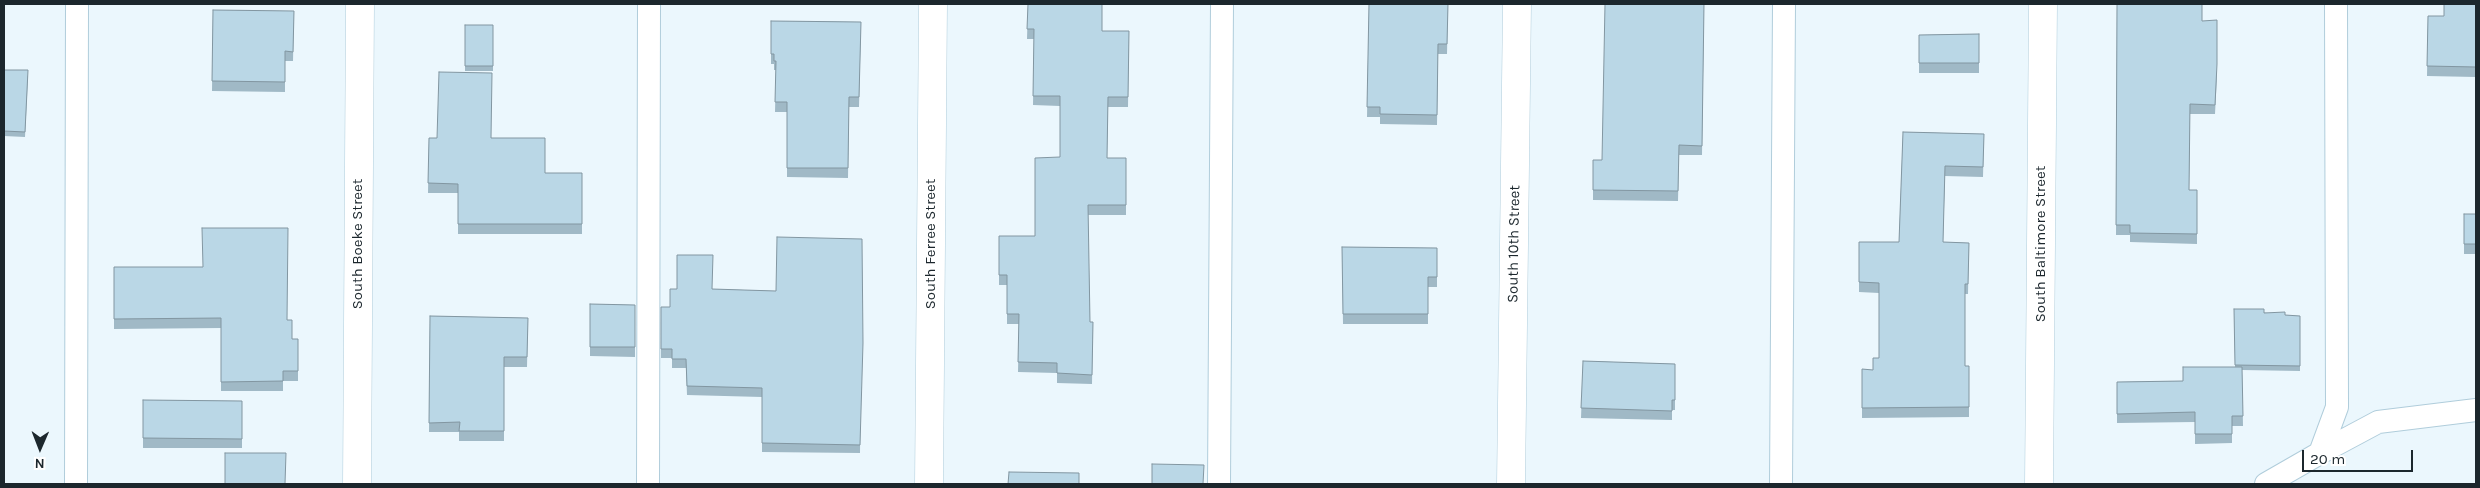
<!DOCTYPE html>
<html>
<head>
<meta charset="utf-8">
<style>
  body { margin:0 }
  #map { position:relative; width:2480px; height:488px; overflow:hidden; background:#ebf7fd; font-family:Karla,sans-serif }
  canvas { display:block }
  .frame { position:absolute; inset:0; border:5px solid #1c272d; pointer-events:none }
  .north { position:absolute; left:15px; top:423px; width:50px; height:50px; -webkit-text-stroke:4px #fff; paint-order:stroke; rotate:181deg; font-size:14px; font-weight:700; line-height:20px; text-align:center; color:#1c272d }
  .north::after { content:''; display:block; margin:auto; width:18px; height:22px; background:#1c272d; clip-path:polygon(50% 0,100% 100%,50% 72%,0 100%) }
  .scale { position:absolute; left:2302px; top:450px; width:111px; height:22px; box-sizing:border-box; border:2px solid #1c272d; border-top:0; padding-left:6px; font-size:15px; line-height:18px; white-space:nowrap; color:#1c272d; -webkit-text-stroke:4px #fff; paint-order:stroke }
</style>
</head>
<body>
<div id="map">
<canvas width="2480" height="488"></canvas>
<div class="frame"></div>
<div class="north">N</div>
<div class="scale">20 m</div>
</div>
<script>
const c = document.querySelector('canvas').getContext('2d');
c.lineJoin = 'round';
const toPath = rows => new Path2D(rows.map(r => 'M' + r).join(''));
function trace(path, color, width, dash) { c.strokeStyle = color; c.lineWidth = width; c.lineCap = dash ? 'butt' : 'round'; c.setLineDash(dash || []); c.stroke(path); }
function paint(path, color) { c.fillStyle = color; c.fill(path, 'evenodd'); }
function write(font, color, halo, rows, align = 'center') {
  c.font = font + ' Karla,sans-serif'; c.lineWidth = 4.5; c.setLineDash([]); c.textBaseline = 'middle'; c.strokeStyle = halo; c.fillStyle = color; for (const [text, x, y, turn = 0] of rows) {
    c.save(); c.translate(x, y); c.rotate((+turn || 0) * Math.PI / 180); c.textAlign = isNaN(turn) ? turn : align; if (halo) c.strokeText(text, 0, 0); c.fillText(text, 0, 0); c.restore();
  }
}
const service = toPath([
  [2320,453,2378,422,2476,410],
  [76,484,77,4],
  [648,484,649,4],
  [1219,484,1222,4],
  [1781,484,1784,4],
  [2266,484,2320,453,2337,407,2336,4]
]);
const minor = toPath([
  [357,484,360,4],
  [929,484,933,4],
  [1511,484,1517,4],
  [2039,484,2043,4]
]);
trace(service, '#b0cddb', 24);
trace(minor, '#b0cddb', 29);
trace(service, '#fff', 22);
trace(minor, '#fff', 28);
paint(toPath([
  [1028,4,1102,31,1129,31,1128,107,1108,107,1107,158,1126,158,1126,215,1088,215,1090,322,1093,322,1092,384,1057,383,1057,373,1018,372,1019,324,1007,324,1007,285,999,285,999,236,1035,236,1060,157,1060,106,1033,105,1034,39,1027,39],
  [1369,4,1448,4,1447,54,1438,54,1437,125,1380,124,1380,117,1367,117],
  [1704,4,1702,155,1679,155,1678,201,1593,200,1593,160,1602,160],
  [2117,4,2202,21,2217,74,2215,114,2190,114,2189,190,2197,190,2197,244,2130,242,2130,235,2116,235],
  [2476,4,2476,77,2427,76,2428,16,2444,16],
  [213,10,294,11,293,61,285,61,285,92,212,91],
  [771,21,861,22,859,107,849,107,848,178,787,177,787,112,775,112,776,70,774,70,774,64,771,64],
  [465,25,493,25,493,71,465,71],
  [1979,34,1979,73,1919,73,1919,35],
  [4,70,28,76,25,137,4,136],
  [1903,132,1984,134,1983,177,1945,176,1943,242,1969,243,1968,294,1965,294,1965,366,1969,366,1969,417,1862,418,1862,369,1873,370,1879,358,1879,293,1859,292,1859,242,1899,242],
  [429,138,491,138,545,173,582,173,582,234,458,234,458,193,428,193],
  [2464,214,2476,214,2476,254,2464,254],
  [862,239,860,453,762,452,762,397,687,395,686,368,672,368,672,358,661,358,661,307,670,307,712,289,776,291],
  [1342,247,1437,248,1437,287,1428,287,1428,324,1343,324],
  [114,267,287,320,292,339,298,339,298,381,283,381,283,391,221,391,221,328,114,329],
  [590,304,635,305,635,357,590,356],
  [2234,309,2285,315,2300,316,2300,371,2242,370,2243,426,2232,426,2232,443,2195,444,2195,422,2117,423,2117,382,2183,381,2235,367],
  [430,316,528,318,527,367,504,367,504,441,459,441,459,432,429,432],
  [1583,361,1675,364,1675,410,1672,410,1672,420,1581,418],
  [143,400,242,401,242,448,143,448]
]), '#a0b9c6');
const building = toPath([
  [1028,4,1102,4,1102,31,1129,31,1128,97,1108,97,1107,158,1126,158,1126,205,1088,205,1090,322,1093,322,1092,375,1057,373,1057,363,1018,362,1019,314,1007,314,1007,275,999,275,999,236,1035,236,1035,158,1060,157,1060,96,1033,96,1034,29,1027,29,1028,4],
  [1369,4,1448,4,1447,44,1438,44,1437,115,1380,114,1380,107,1367,107,1369,4],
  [1605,4,1704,4,1702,146,1679,145,1678,191,1593,190,1593,160,1602,160,1605,4],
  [2117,4,2202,4,2202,21,2217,20,2217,64,2215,105,2190,104,2189,190,2197,190,2197,234,2130,233,2130,225,2116,225,2117,4],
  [2444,4,2476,4,2476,67,2427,66,2428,16,2444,16,2444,4],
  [213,10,294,11,293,52,285,51,285,82,212,81,213,10],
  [771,21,861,22,859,97,849,97,848,168,787,168,787,102,775,102,776,61,774,61,774,54,771,54,771,21],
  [465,25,493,25,493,66,465,66,465,25],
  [1979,34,1979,63,1919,63,1919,35,1979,34],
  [4,70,28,70,25,132,4,131,4,70],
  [439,72,492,73,491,138,545,138,545,173,582,173,582,224,458,224,458,184,428,183,429,138,437,138,439,72],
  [1903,132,1984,134,1983,167,1945,166,1943,242,1969,243,1968,284,1965,284,1965,366,1969,366,1969,407,1862,408,1862,369,1873,370,1873,358,1879,358,1879,283,1859,282,1859,242,1899,242,1903,132],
  [2464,214,2476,214,2476,244,2464,244,2464,214],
  [202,228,288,228,287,320,292,320,292,339,298,339,298,371,283,371,283,381,221,382,221,318,114,319,114,267,203,267,202,228],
  [777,237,862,239,863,343,860,445,762,443,762,388,687,386,686,359,672,359,672,349,661,349,661,307,670,307,670,289,677,289,677,255,713,255,712,289,776,291,777,237],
  [1342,247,1437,248,1437,277,1428,277,1428,314,1343,314,1342,247],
  [590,304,635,305,635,347,590,347,590,304],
  [2234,309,2264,309,2264,313,2285,312,2285,315,2300,316,2300,366,2235,365,2234,309],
  [430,316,528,318,527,357,504,357,504,431,459,431,460,422,429,423,430,316],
  [1583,361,1675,364,1675,400,1672,400,1672,411,1581,408,1583,361],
  [2183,367,2242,367,2243,416,2232,416,2232,434,2195,434,2195,412,2117,414,2117,382,2183,381,2183,367],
  [143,400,242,401,242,439,143,438,143,400],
  [225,453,286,453,285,484,225,484,225,453],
  [1152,464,1204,465,1203,484,1152,484,1152,464],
  [1009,472,1079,473,1079,484,1008,484,1009,472]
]);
paint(building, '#bad7e6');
trace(building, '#8296a1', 1);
write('15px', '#1c272d', '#fff', [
  ["South Boeke Street",358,244,-90],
  ["South Ferree Street",931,244,-90],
  ["South 10th Street",1514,244,-89],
  ["South Baltimore Street",2041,244,-90]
]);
</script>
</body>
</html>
